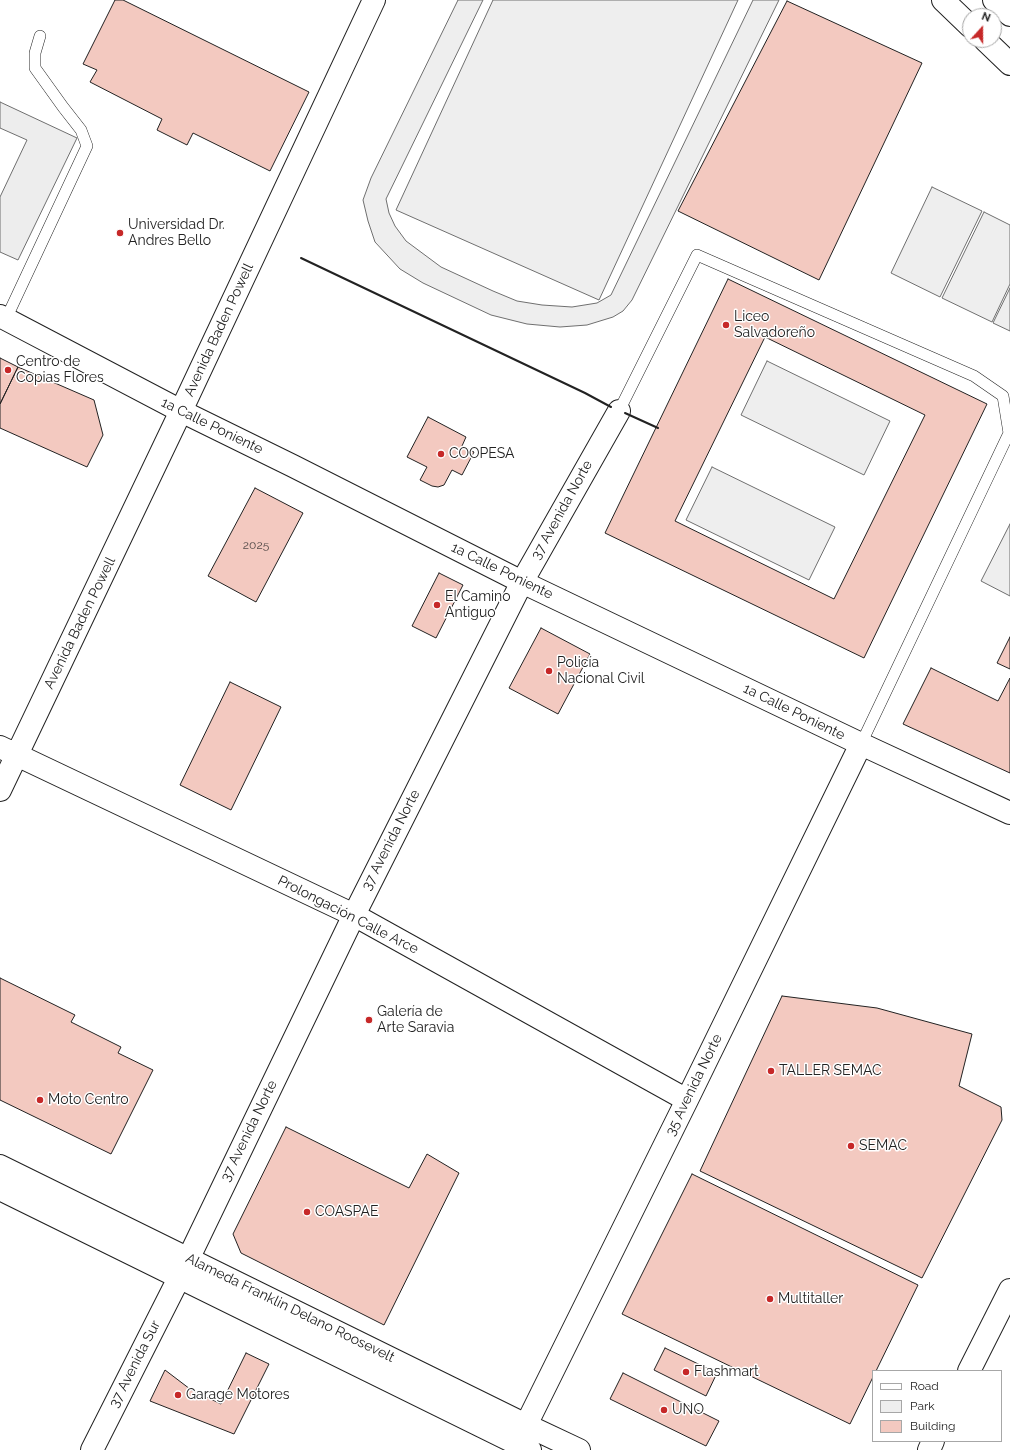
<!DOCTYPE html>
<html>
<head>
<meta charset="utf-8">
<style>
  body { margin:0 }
  #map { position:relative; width:1010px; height:1450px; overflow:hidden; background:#fff; font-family:Raleway,sans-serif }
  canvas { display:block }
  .legend { position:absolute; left:872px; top:1370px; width:130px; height:72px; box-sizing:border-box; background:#fff; border:1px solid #a7a7a7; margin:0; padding:5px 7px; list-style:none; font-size:12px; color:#222 }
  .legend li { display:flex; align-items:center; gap:8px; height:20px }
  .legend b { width:20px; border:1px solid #a7a7a7 }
  .north { position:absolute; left:962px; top:8px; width:40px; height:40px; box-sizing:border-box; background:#fff; border:1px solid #a7a7a7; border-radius:50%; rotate:21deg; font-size:11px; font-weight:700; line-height:16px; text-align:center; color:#222 }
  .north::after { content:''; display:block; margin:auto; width:14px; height:18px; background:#c62828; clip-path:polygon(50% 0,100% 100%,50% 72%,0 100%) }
</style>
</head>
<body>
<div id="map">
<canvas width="1010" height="1450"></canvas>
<ul class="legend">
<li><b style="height:5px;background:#fff"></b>Road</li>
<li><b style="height:11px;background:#eee"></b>Park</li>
<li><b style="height:11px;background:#f3c9c0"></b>Building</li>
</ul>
<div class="north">N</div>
</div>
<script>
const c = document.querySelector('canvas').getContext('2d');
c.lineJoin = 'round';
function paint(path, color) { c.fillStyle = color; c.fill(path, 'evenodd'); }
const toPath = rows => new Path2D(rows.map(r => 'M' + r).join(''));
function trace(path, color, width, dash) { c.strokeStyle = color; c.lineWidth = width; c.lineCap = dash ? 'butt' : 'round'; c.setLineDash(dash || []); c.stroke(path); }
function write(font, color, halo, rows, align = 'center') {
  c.font = font + ' Raleway,sans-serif'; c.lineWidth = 3; c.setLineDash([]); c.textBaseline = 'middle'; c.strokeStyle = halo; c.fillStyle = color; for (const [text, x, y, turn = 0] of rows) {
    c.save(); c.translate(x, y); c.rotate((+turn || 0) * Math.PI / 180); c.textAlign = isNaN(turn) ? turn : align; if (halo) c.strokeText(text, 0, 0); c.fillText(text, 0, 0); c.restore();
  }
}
const green = toPath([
  [458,0,483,0,386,199,389,213,395,226,406,241,441,267,493,291,517,301,542,305,572,307,597,303,611,295,753,0,779,0,632,300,623,311,613,317,587,325,560,327,527,324,491,315,423,283,400,269,375,242,368,221,363,200,371,178,458,0],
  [493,0,738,0,599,300,396,210,493,0],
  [932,187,982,211,940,297,891,273,932,187],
  [984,212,1010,225,1010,284,992,322,942,298,984,212],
  [1010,288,1010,331,993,323,1010,288],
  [767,361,890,421,864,475,741,415,767,361],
  [712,467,835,527,809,580,686,520,712,467],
  [1010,524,1010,596,981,581,1010,524]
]);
paint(green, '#eee');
trace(green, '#6f6f6f', 1);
const parking = toPath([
  [0,102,77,138,18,260,0,252,0,197,27,140,0,128,0,102]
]);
paint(parking, '#ededed');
trace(parking, '#6f6f6f', 1);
const building = toPath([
  [115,0,123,0,309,92,270,171,193,133,187,145,157,130,162,119,90,82,97,70,83,64,115,0],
  [787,1,922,63,819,280,678,211,787,1],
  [728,279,987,404,864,658,605,533,728,279],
  [765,337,925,415,834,599,675,521,765,337],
  [0,358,18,367,0,404,0,358],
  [18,367,94,400,103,435,87,467,0,428,0,404,18,367],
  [428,417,466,437,462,446,474,452,462,475,452,470,444,485,438,487,432,486,420,480,427,467,407,457,428,417],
  [255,488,303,513,256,602,208,576,255,488],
  [439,573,463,585,436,638,412,626,439,573],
  [541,628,590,654,558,714,509,688,541,628],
  [1010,637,1010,669,997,663,1010,637],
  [931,668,998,701,1010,678,1010,773,903,724,931,668],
  [230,682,281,707,231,810,180,785,230,682],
  [0,978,75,1015,71,1022,121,1047,118,1053,153,1070,111,1154,0,1100,0,978],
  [782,996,877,1008,972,1034,959,1086,1001,1107,1002,1120,922,1278,700,1171,782,996],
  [286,1127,409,1188,427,1154,459,1173,384,1325,241,1253,233,1234,286,1127],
  [692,1174,918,1285,876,1371,873,1371,873,1377,850,1424,622,1314,692,1174],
  [665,1348,717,1373,706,1396,654,1370,665,1348],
  [246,1353,269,1364,234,1434,150,1401,165,1370,190,1389,221,1404,246,1353],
  [623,1373,719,1421,706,1446,610,1399,623,1373]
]);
paint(building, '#f3c9c0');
trace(building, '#222', 1);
const lane = toPath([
  [6,319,87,146,81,130,63,107,35,68,35,53,40,36],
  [619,411,697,255,974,376,1003,396,1009,433,861,744]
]);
const street = toPath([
  [0,747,354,915,687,1100],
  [0,790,181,411,374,0],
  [526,1425,687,1100,861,744],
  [92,1450,179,1278,354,915,522,582,619,411]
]);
const secondary = toPath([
  [0,316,181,411,293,466,522,582,861,744,1010,813],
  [0,1166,526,1425,579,1450],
  [0,1189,530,1450],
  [969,1371,1010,1290],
  [929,1450,933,1441]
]);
const primary = toPath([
  [943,0,970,26],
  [994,0,1010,15],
  [985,40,1010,64]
]);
trace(lane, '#222', 12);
trace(street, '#222', 24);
trace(secondary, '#222', 24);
trace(primary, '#222', 24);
trace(lane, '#fff', 11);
trace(street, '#fff', 22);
trace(secondary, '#fff', 22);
trace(primary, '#fff', 22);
trace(toPath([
  [301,258,585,393,611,407],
  [625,413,658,428]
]), '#222', 2);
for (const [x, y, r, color] of [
  [120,233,4,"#c62828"],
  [726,325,4,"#c62828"],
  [8,370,4,"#c62828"],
  [441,454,4,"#c62828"],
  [437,605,4,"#c62828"],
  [549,671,4,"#c62828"],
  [369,1020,4,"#c62828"],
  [771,1071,4,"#c62828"],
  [40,1100,4,"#c62828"],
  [851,1146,4,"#c62828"],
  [307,1212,4,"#c62828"],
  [770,1299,4,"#c62828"],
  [686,1372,4,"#c62828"],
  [178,1395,4,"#c62828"],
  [664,1410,4,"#c62828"]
]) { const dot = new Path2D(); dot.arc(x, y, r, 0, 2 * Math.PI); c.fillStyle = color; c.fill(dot); trace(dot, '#fff', 1.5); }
write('12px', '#564c4a', null, [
  ["2025",256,545]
]);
write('14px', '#222', '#fff', [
  ["Universidad Dr.",128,225],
  ["Andres Bello",128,241],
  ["Liceo",734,317],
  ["Salvadoreño",734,333],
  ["Centro de",16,362],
  ["Copias Flores",16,378],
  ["COOPESA",449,454],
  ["El Camino",445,597],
  ["Antiguo",445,613],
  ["Policía",557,663],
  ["Nacional Civil",557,679],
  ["Galería de",377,1012],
  ["Arte Saravia",377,1028],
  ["TALLER SEMAC",779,1071],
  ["Moto Centro",48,1100],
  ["SEMAC",859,1146],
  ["COASPAE",315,1212],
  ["Multitaller",778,1299],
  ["Flashmart",694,1372],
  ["Garage Motores",186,1395],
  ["UNO",672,1410]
], 'left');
write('14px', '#222', '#fff', [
  ["Avenida Baden Powell",219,330,-65],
  ["1a Calle Poniente",212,426,26],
  ["37 Avenida Norte",562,510,-61],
  ["1a Calle Poniente",502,571,26],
  ["Avenida Baden Powell",80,623,-64],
  ["1a Calle Poniente",794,712,26],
  ["37 Avenida Norte",391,840,-63],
  ["Prolongación Calle Arce",348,915,27],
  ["35 Avenida Norte",694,1085,-64],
  ["37 Avenida Norte",249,1131,-64],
  ["Alameda Franklin Delano Roosevelt",290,1308,26],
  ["37 Avenida Sur",135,1364,-63]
]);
</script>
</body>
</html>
